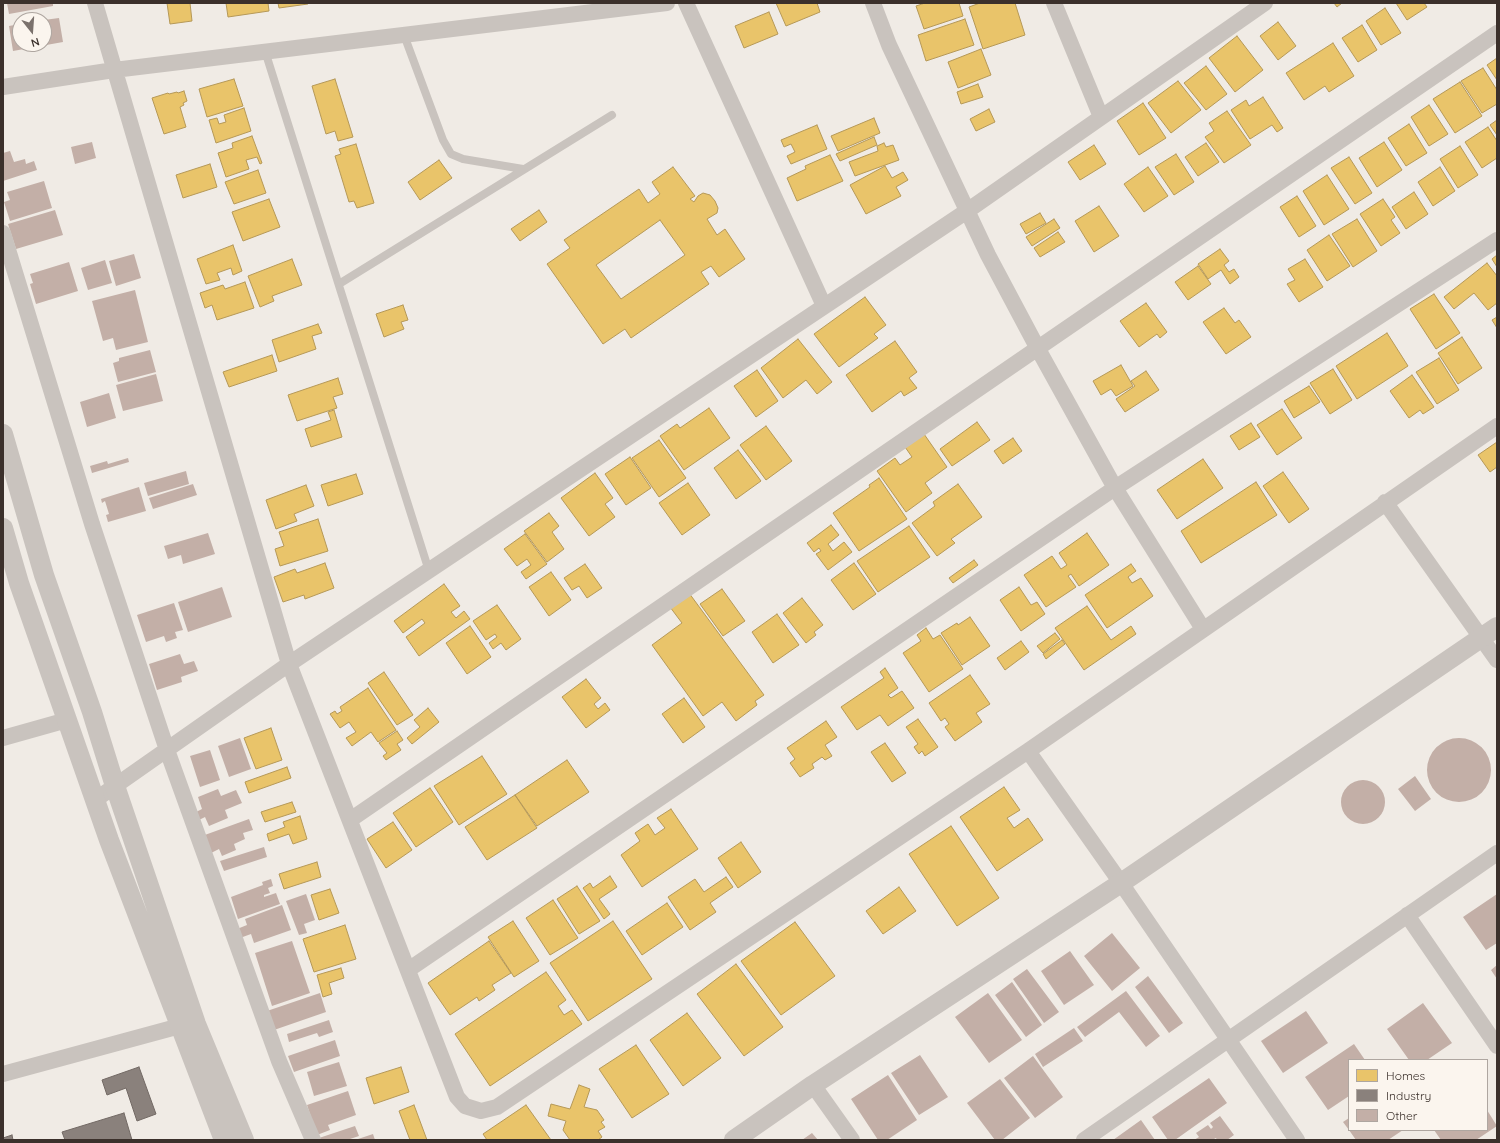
<!DOCTYPE html>
<html>
<head>
<meta charset="utf-8">
<style>
  body { margin:0 }
  #map { position:relative; width:1500px; height:1143px; overflow:hidden; background:#f0ebe5; font-family:Quicksand,sans-serif }
  canvas { display:block }
  .frame { position:absolute; inset:0; border:4px solid #3b302b; pointer-events:none }
  .legend { position:absolute; left:1348px; top:1059px; width:140px; height:72px; box-sizing:border-box; background:#fbf5ee; border:1px solid #aea6a0; margin:0; padding:5px 7px; list-style:none; font-size:12px; color:#3b302b }
  .legend li { display:flex; align-items:center; gap:8px; height:20px }
  .legend b { width:20px; border:1px solid #aea6a0 }
  .north { position:absolute; left:12px; top:12px; width:40px; height:40px; box-sizing:border-box; background:#fbf5ee; border:1px solid #aea6a0; border-radius:50%; rotate:163deg; font-size:11px; font-weight:700; line-height:16px; text-align:center; color:#3b302b }
  .north::after { content:''; display:block; margin:auto; width:14px; height:18px; background:#7a716c; clip-path:polygon(50% 0,100% 100%,50% 72%,0 100%) }
</style>
</head>
<body>
<div id="map">
<canvas width="1500" height="1143"></canvas>
<div class="frame"></div>
<ul class="legend">
<li><b style="height:11px;background:#e9c46a"></b>Homes</li>
<li><b style="height:11px;background:#8a817c"></b>Industry</li>
<li><b style="height:11px;background:#c3afa7"></b>Other</li>
</ul>
<div class="north">N</div>
</div>
<script>
const c = document.querySelector('canvas').getContext('2d');
c.lineJoin = 'round';
function paint(path, color) { c.fillStyle = color; c.fill(path, 'evenodd'); }
const toPath = rows => new Path2D(rows.map(r => 'M' + r).join(''));
function trace(path, color, width, dash) { c.strokeStyle = color; c.lineWidth = width; c.lineCap = dash ? 'butt' : 'round'; c.setLineDash(dash || []); c.stroke(path); }
const homes = toPath([
  [167,3,190,3,192,21,170,24,167,3],
  [226,3,268,3,269,11,228,17,226,3],
  [278,3,308,3,308,4,279,8,278,3],
  [776,3,817,3,820,12,786,26,776,3],
  [925,3,959,3,963,16,924,29,916,6,925,3],
  [980,3,1015,3,1025,35,983,49,969,7,980,3],
  [1334,3,1342,3,1337,7,1334,3],
  [1396,3,1424,3,1427,7,1407,20,1396,3],
  [1385,8,1401,33,1381,45,1366,21,1385,8],
  [769,12,778,34,744,48,735,26,769,12],
  [965,19,974,45,926,61,918,35,965,19],
  [1278,22,1296,46,1278,60,1260,36,1278,22],
  [1362,25,1377,50,1358,62,1342,38,1362,25],
  [1237,36,1263,70,1235,92,1209,58,1237,36],
  [1333,43,1354,76,1329,92,1325,86,1304,100,1286,73,1333,43],
  [981,49,991,75,958,88,948,62,981,49],
  [1497,58,1497,80,1487,65,1497,58],
  [1206,66,1227,94,1206,110,1184,83,1206,66],
  [1483,68,1497,90,1497,104,1482,113,1461,81,1483,68],
  [234,79,243,106,207,117,199,89,234,79],
  [335,79,353,137,338,141,335,131,326,134,312,86,335,79],
  [1178,81,1201,110,1171,133,1148,103,1178,81],
  [1460,82,1482,116,1455,133,1433,99,1460,82],
  [978,84,983,97,961,104,957,92,978,84],
  [184,91,187,101,183,103,184,105,180,107,186,127,164,134,152,98,168,93,169,94,177,92,178,93,184,91],
  [1263,97,1283,128,1277,132,1272,125,1250,139,1231,110,1246,100,1249,106,1263,97],
  [1143,103,1166,138,1139,155,1117,121,1143,103],
  [1429,105,1448,134,1429,146,1411,117,1429,105],
  [244,108,251,131,216,143,209,120,217,118,219,124,226,122,224,115,244,108],
  [989,109,995,122,976,131,970,119,989,109],
  [1227,111,1251,145,1224,163,1205,137,1214,131,1209,123,1227,111],
  [874,118,880,133,838,151,831,136,874,118],
  [1497,120,1497,135,1490,125,1497,120],
  [1409,124,1427,153,1406,166,1388,138,1409,124],
  [817,125,827,149,791,164,787,156,795,152,791,144,784,147,781,140,817,125],
  [1488,127,1497,141,1497,158,1482,168,1465,142,1488,127],
  [252,136,262,163,260,164,257,157,246,160,249,169,226,177,218,153,233,148,232,143,252,136],
  [874,137,877,145,840,161,836,154,874,137],
  [1384,142,1402,170,1377,187,1359,158,1384,142],
  [884,143,886,147,893,145,899,160,855,176,849,162,878,151,877,146,884,143],
  [1206,143,1219,162,1198,176,1185,157,1206,143],
  [356,144,374,203,357,208,354,201,349,202,335,156,341,154,339,149,356,144],
  [1094,145,1106,164,1080,180,1068,162,1094,145],
  [1460,146,1478,175,1458,188,1440,159,1460,146],
  [1176,154,1194,182,1174,195,1155,167,1176,154],
  [830,155,843,181,797,201,787,178,806,169,805,166,830,155],
  [1349,157,1372,193,1355,204,1331,168,1349,157],
  [439,160,452,178,420,200,408,182,439,160],
  [210,164,217,187,183,198,176,175,210,164],
  [885,166,892,178,903,172,908,180,896,187,901,196,866,214,850,185,885,166],
  [673,167,695,196,690,199,694,202,698,196,703,193,710,195,715,201,718,208,717,213,707,219,717,235,725,229,745,259,719,277,711,266,701,272,709,284,631,338,625,329,603,344,547,264,570,248,564,240,639,189,648,203,660,194,652,182,673,167],
  [660,220,685,255,621,299,596,265,660,220],
  [1148,167,1168,196,1144,212,1124,184,1148,167],
  [1440,167,1455,191,1433,206,1418,182,1440,167],
  [258,170,266,193,234,204,225,182,258,170],
  [1327,175,1349,209,1324,225,1303,191,1327,175],
  [1414,192,1428,214,1406,229,1392,207,1414,192],
  [1297,196,1316,226,1299,237,1280,207,1297,196],
  [269,199,280,227,243,241,232,212,269,199],
  [1383,199,1395,217,1391,220,1400,233,1381,246,1360,214,1383,199],
  [1099,206,1119,236,1094,252,1075,221,1099,206],
  [539,210,547,222,520,241,511,229,539,210],
  [1040,213,1046,223,1026,234,1020,224,1040,213],
  [1054,219,1060,228,1032,246,1026,237,1054,219],
  [1357,219,1377,251,1353,267,1332,234,1357,219],
  [1058,232,1065,242,1040,257,1034,248,1058,232],
  [1329,235,1350,266,1327,281,1307,250,1329,235],
  [233,245,242,271,233,275,231,268,217,273,220,280,206,284,197,259,233,245],
  [1220,249,1229,261,1224,265,1229,272,1234,269,1239,277,1230,284,1221,270,1208,279,1198,264,1220,249],
  [1497,255,1497,267,1492,259,1497,255],
  [292,259,302,285,272,296,274,301,260,307,248,276,292,259],
  [1305,259,1323,287,1299,302,1287,284,1295,280,1288,269,1305,259],
  [1487,263,1497,276,1497,303,1488,310,1474,293,1454,309,1444,297,1487,263],
  [1198,266,1211,284,1188,300,1175,282,1198,266],
  [245,282,254,308,217,320,212,305,205,308,200,293,223,285,225,289,245,282],
  [1434,294,1460,333,1436,349,1410,309,1434,294],
  [865,297,886,325,874,334,878,338,839,367,814,334,865,297],
  [1146,303,1167,332,1160,338,1157,334,1139,347,1120,321,1146,303],
  [403,305,408,320,401,322,404,329,384,337,376,314,403,305],
  [1224,308,1235,323,1239,320,1251,337,1226,354,1203,322,1224,308],
  [1497,317,1497,328,1492,320,1497,317],
  [318,324,322,333,312,336,316,349,279,362,272,340,318,324],
  [1387,333,1408,366,1357,399,1336,366,1387,333],
  [1462,337,1482,368,1458,384,1438,353,1462,337],
  [798,339,832,382,817,394,806,380,783,398,761,368,798,339],
  [895,341,917,372,909,378,917,388,904,396,901,391,872,412,846,375,895,341],
  [272,355,277,371,229,387,223,372,272,355],
  [1439,358,1459,390,1437,404,1416,372,1439,358],
  [1121,365,1133,386,1116,396,1111,389,1101,395,1093,381,1121,365],
  [1333,369,1352,400,1330,414,1310,383,1333,369],
  [757,370,778,401,756,417,734,386,757,370],
  [1146,371,1159,390,1125,412,1116,399,1135,386,1131,381,1146,371],
  [1412,375,1434,407,1423,414,1420,410,1409,418,1390,391,1412,375],
  [338,378,343,394,333,397,337,408,297,421,288,395,338,378],
  [1309,386,1320,402,1294,418,1284,401,1309,386],
  [709,408,730,438,684,470,660,436,677,424,680,428,709,408],
  [1282,409,1302,438,1277,455,1257,425,1282,409],
  [334,410,342,437,311,447,305,429,331,420,328,412,334,410],
  [977,422,990,440,952,466,940,449,977,422],
  [1251,423,1260,437,1239,450,1230,436,1251,423],
  [766,426,792,461,766,480,740,445,766,426],
  [924,434,947,467,925,483,932,493,906,512,877,471,895,458,900,465,912,457,905,447,924,434],
  [1013,438,1022,451,1003,464,994,451,1013,438],
  [659,440,686,478,659,497,632,458,659,440],
  [1497,442,1497,467,1490,472,1478,455,1497,442],
  [738,450,761,481,736,499,714,468,738,450],
  [630,457,651,488,626,505,605,474,630,457],
  [1203,459,1223,488,1177,519,1157,490,1203,459],
  [1283,472,1309,509,1289,523,1263,486,1283,472],
  [595,473,613,498,605,504,615,517,589,536,561,498,595,473],
  [356,474,363,494,328,506,321,485,356,474],
  [879,478,907,519,859,551,833,513,870,487,869,485,879,478],
  [1256,482,1277,515,1201,563,1181,531,1256,482],
  [688,483,710,515,682,535,659,503,688,483],
  [958,484,982,517,951,539,955,543,937,556,912,523,935,506,933,502,958,484],
  [306,485,314,506,294,514,297,521,276,529,266,500,306,485],
  [549,513,559,526,552,532,564,549,547,562,524,531,549,513],
  [318,519,328,551,280,566,275,549,284,546,279,532,318,519],
  [831,525,839,535,828,544,833,551,844,542,852,552,828,570,816,554,821,551,819,548,814,552,807,543,831,525],
  [909,526,930,557,878,592,857,561,909,526],
  [1087,533,1109,565,1079,586,1071,574,1068,576,1076,587,1046,607,1024,575,1052,556,1061,569,1067,565,1059,553,1087,533],
  [525,534,547,564,526,579,521,572,531,565,527,559,517,566,504,549,525,534],
  [974,560,978,565,953,583,949,578,974,560],
  [325,563,334,588,305,599,304,595,283,602,274,577,295,569,297,573,325,563],
  [854,563,876,594,853,610,831,580,854,563],
  [585,564,602,588,587,598,579,586,572,590,564,578,585,564],
  [1131,564,1136,571,1128,577,1132,583,1141,578,1153,596,1107,628,1085,595,1131,564],
  [551,572,571,600,549,616,529,587,551,572],
  [444,584,460,606,451,612,456,618,464,611,470,619,419,656,406,637,425,623,422,619,403,633,394,621,444,584],
  [1019,587,1031,605,1037,602,1045,614,1021,631,1000,600,1019,587],
  [722,589,745,621,723,636,700,604,722,589],
  [689,593,764,695,755,701,757,705,736,721,722,702,703,716,652,645,682,623,670,607,689,593],
  [802,598,823,625,814,632,816,635,806,643,783,613,802,598],
  [497,605,521,639,506,650,501,643,493,649,489,643,497,637,495,634,486,640,473,621,497,605],
  [1087,606,1111,640,1131,626,1136,634,1084,670,1055,628,1087,606],
  [777,614,799,645,773,663,752,632,777,614],
  [970,617,990,646,962,665,941,633,957,623,958,625,970,617],
  [470,626,491,657,467,674,446,643,470,626],
  [926,628,933,639,940,635,963,669,929,692,903,653,921,641,917,635,926,628],
  [1055,633,1060,639,1043,653,1037,646,1055,633],
  [1062,640,1065,644,1046,659,1043,654,1062,640],
  [1021,641,1029,652,1005,670,997,658,1021,641],
  [885,668,898,688,888,695,891,698,902,691,914,708,888,726,880,715,857,730,841,707,884,678,880,672,885,668],
  [384,672,413,715,397,725,368,683,384,672],
  [970,675,990,704,976,713,982,722,955,741,945,727,949,724,945,718,941,721,929,703,970,675],
  [586,679,601,698,594,704,598,709,605,703,610,710,586,728,562,697,586,679],
  [368,688,396,730,378,742,371,732,352,746,346,738,356,732,349,722,340,728,330,714,335,711,337,714,342,711,340,707,368,688],
  [684,698,705,727,683,743,662,714,684,698],
  [428,708,439,722,412,744,407,738,420,727,414,720,428,708],
  [918,719,938,747,925,756,922,751,919,754,914,747,918,744,906,727,918,719],
  [826,721,837,737,825,745,832,756,825,760,822,757,812,764,814,768,800,777,790,763,795,759,787,748,826,721],
  [271,728,282,760,256,769,244,738,271,728],
  [397,731,403,740,397,744,401,750,386,760,383,756,387,753,379,743,397,731],
  [885,743,906,773,892,782,871,752,885,743],
  [482,756,507,794,459,825,434,786,482,756],
  [567,760,589,792,537,826,515,795,567,760],
  [287,767,291,778,249,793,245,782,287,767],
  [1004,787,1020,810,1007,818,1014,828,1028,818,1043,840,997,871,960,817,1004,787],
  [430,788,453,822,416,847,393,813,430,788],
  [515,795,537,828,487,860,465,827,515,795],
  [292,802,296,812,265,822,261,812,292,802],
  [671,809,698,849,642,887,621,855,640,841,635,833,648,824,655,835,665,828,657,818,671,809],
  [300,816,307,839,293,844,289,834,269,841,267,834,285,827,283,822,300,816],
  [393,822,412,850,386,868,367,839,393,822],
  [951,826,999,898,957,926,909,854,951,826],
  [741,842,761,872,738,888,718,858,741,842],
  [317,862,321,877,284,889,279,874,317,862],
  [610,876,617,887,599,899,610,914,604,919,583,888,590,883,593,888,610,876],
  [726,877,733,887,710,903,716,912,690,930,668,897,695,879,704,892,726,877],
  [577,886,600,921,579,934,557,899,577,886],
  [899,887,916,911,883,934,866,911,899,887],
  [330,889,339,913,319,920,311,895,330,889],
  [553,900,578,938,550,955,526,918,553,900],
  [667,903,683,927,642,955,626,931,667,903],
  [513,921,539,961,514,977,488,937,513,921],
  [613,921,652,979,588,1021,550,963,613,921],
  [795,922,835,976,781,1015,741,961,795,922],
  [345,925,356,959,314,972,303,939,345,925],
  [489,941,511,973,492,985,495,990,479,1001,477,997,450,1015,428,983,489,941],
  [736,964,783,1027,744,1056,697,994,736,964],
  [341,968,344,978,329,983,332,994,323,997,317,975,341,968],
  [546,972,566,1000,558,1006,564,1015,572,1010,582,1024,490,1086,455,1034,546,972],
  [687,1013,721,1058,683,1086,650,1040,687,1013],
  [636,1045,669,1094,632,1118,599,1069,636,1045],
  [401,1067,409,1092,374,1104,366,1078,401,1067],
  [579,1085,590,1089,584,1107,597,1110,604,1120,601,1122,605,1127,598,1131,602,1137,598,1140,570,1140,563,1130,566,1121,548,1116,551,1104,570,1109,579,1085],
  [414,1105,427,1140,410,1140,399,1111,414,1105],
  [526,1105,551,1140,487,1140,483,1134,526,1105]
]);
paint(homes, '#e9c46a');
trace(homes, '#b59857', 1);
const industry = toPath([
  [139,1067,156,1114,137,1121,126,1088,107,1095,102,1080,139,1067],
  [124,1113,132,1140,65,1140,62,1132,124,1113],
  [12,1135,13,1140,3,1140,3,1138,12,1135]
]);
paint(industry, '#8a817c');
trace(industry, '#726964', 1);
paint(toPath([
  [7,3,53,3,53,6,9,14],
  [59,18,63,42,13,51,9,26,20,24,20,44,44,44,44,20],
  [92,142,96,158,75,164,71,147],
  [10,151,14,162,25,159,26,164,34,161,37,170,3,181,3,153],
  [44,181,52,208,10,221,4,202,10,200,7,192],
  [55,210,63,235,16,249,8,224],
  [134,254,141,278,116,286,109,261],
  [105,260,112,283,88,290,81,268],
  [69,262,78,291,36,304,30,284,33,283,30,274],
  [135,290,148,342,116,350,113,338,103,341,92,301],
  [150,350,156,372,118,382,113,363,119,361,119,358],
  [156,374,163,401,123,411,116,385],
  [109,393,116,418,87,427,80,402],
  [128,458,129,462,92,473,90,466,107,461,108,464],
  [186,471,189,484,148,496,144,483],
  [193,484,197,495,153,509,149,498],
  [139,487,146,511,108,522,106,515,109,514,105,501,102,503,101,499],
  [208,533,215,554,183,564,181,555,168,559,164,546],
  [222,587,232,617,188,632,178,602],
  [174,603,183,630,175,632,177,638,166,642,164,636,146,642,137,615],
  [180,654,184,664,194,661,198,671,181,677,182,682,157,690,149,664],
  '1427 770a32 32 0 1 1 64 0a32 32 0 1 1-64 0Z',
  [240,738,251,769,229,777,218,746],
  [210,750,220,780,200,787,190,756],
  [1415,776,1431,799,1415,811,1398,789],
  '1341 802a22 22 0 1 1 44 0a22 22 0 1 1-44 0Z',
  [218,789,221,796,236,790,242,803,225,810,228,818,209,826,205,817,199,820,196,812,202,809,198,797],
  [249,819,253,830,243,833,245,839,234,844,236,850,222,856,219,849,209,854,202,836],
  [264,847,267,857,224,871,220,861],
  [271,879,273,886,268,888,270,893,264,895,264,897,276,893,280,904,238,919,231,897,263,885,262,882],
  [306,894,315,920,304,924,307,933,299,935,286,901],
  [1497,894,1497,943,1486,950,1463,917],
  [282,905,291,930,254,943,251,934,240,938,237,929,247,925,245,919],
  [1112,933,1140,968,1112,991,1084,956],
  [292,941,310,993,272,1006,255,953],
  [1070,951,1094,985,1064,1005,1041,971],
  [1497,965,1497,979,1491,970],
  [1027,969,1059,1012,1044,1023,1013,979],
  [1148,976,1183,1023,1169,1033,1135,987],
  [1012,982,1042,1025,1026,1037,995,995],
  [1126,991,1160,1036,1146,1047,1119,1012,1085,1037,1077,1027],
  [320,993,326,1012,274,1030,267,1011],
  [988,993,1022,1040,989,1063,955,1017],
  [1423,1003,1452,1043,1427,1060,1409,1060,1387,1029],
  [1306,1011,1328,1043,1283,1073,1261,1041],
  [329,1020,333,1032,319,1037,317,1033,289,1042,287,1034],
  [1074,1028,1083,1041,1043,1067,1035,1054],
  [335,1040,340,1056,294,1072,288,1056],
  [1354,1044,1365,1060,1349,1060,1349,1096,1328,1110,1305,1077],
  [920,1055,948,1097,919,1115,891,1073],
  [1033,1056,1063,1097,1035,1118,1004,1078],
  [339,1062,347,1086,314,1096,307,1072],
  [888,1075,917,1120,887,1140,878,1140,851,1099],
  [1209,1078,1227,1103,1175,1140,1168,1140,1152,1117],
  [1000,1079,1030,1118,1002,1140,995,1140,967,1103],
  [348,1091,356,1115,328,1125,330,1130,317,1135,307,1105],
  [1487,1110,1497,1126,1476,1140,1441,1140,1434,1130,1487,1130],
  [1220,1116,1234,1135,1227,1140,1217,1140,1216,1138,1212,1140,1194,1140,1199,1137,1196,1133,1208,1125,1211,1129,1213,1127,1210,1123],
  [1349,1118,1349,1130,1343,1122],
  [1141,1120,1155,1140,1113,1140],
  [355,1126,359,1136,347,1140,320,1140,319,1138],
  [1349,1130,1403,1130,1388,1140,1356,1140],
  [812,1133,818,1140,802,1140],
  [373,1134,375,1140,355,1140]
]), '#c3afa7');
trace(toPath([
  [404,35,443,140,451,154,463,159,523,169],
  [265,51,429,571],
  [339,284,612,115]
]), '#c9c3be', 8);
trace(toPath([
  [95,3,289,664,457,1097,465,1106,481,1111,497,1107,1028,751,1497,426],
  [686,3,824,306],
  [873,3,889,45,988,255,1038,349,1115,488,1203,629],
  [1054,3,1101,117],
  [3,87,114,70,667,3],
  [3,233,92,524,167,750,279,1061,313,1140],
  [1385,502,1497,660],
  [3,738,67,720],
  [1028,751,1121,883,1297,1140],
  [95,800,289,664,967,211,1265,3],
  [350,820,1497,33],
  [1407,915,1497,1046],
  [408,970,1115,488,1497,240],
  [3,1074,180,1026],
  [813,1085,852,1140],
  [1084,1140,1497,853]
]), '#c9c3be', 16);
trace(toPath([
  [3,434,44,575,92,712,115,786,196,1024,244,1140],
  [3,528,19,583,109,840,224,1140],
  [734,1140,813,1085,1121,883,1497,627]
]), '#c9c3be', 20);
</script>
</body>
</html>
